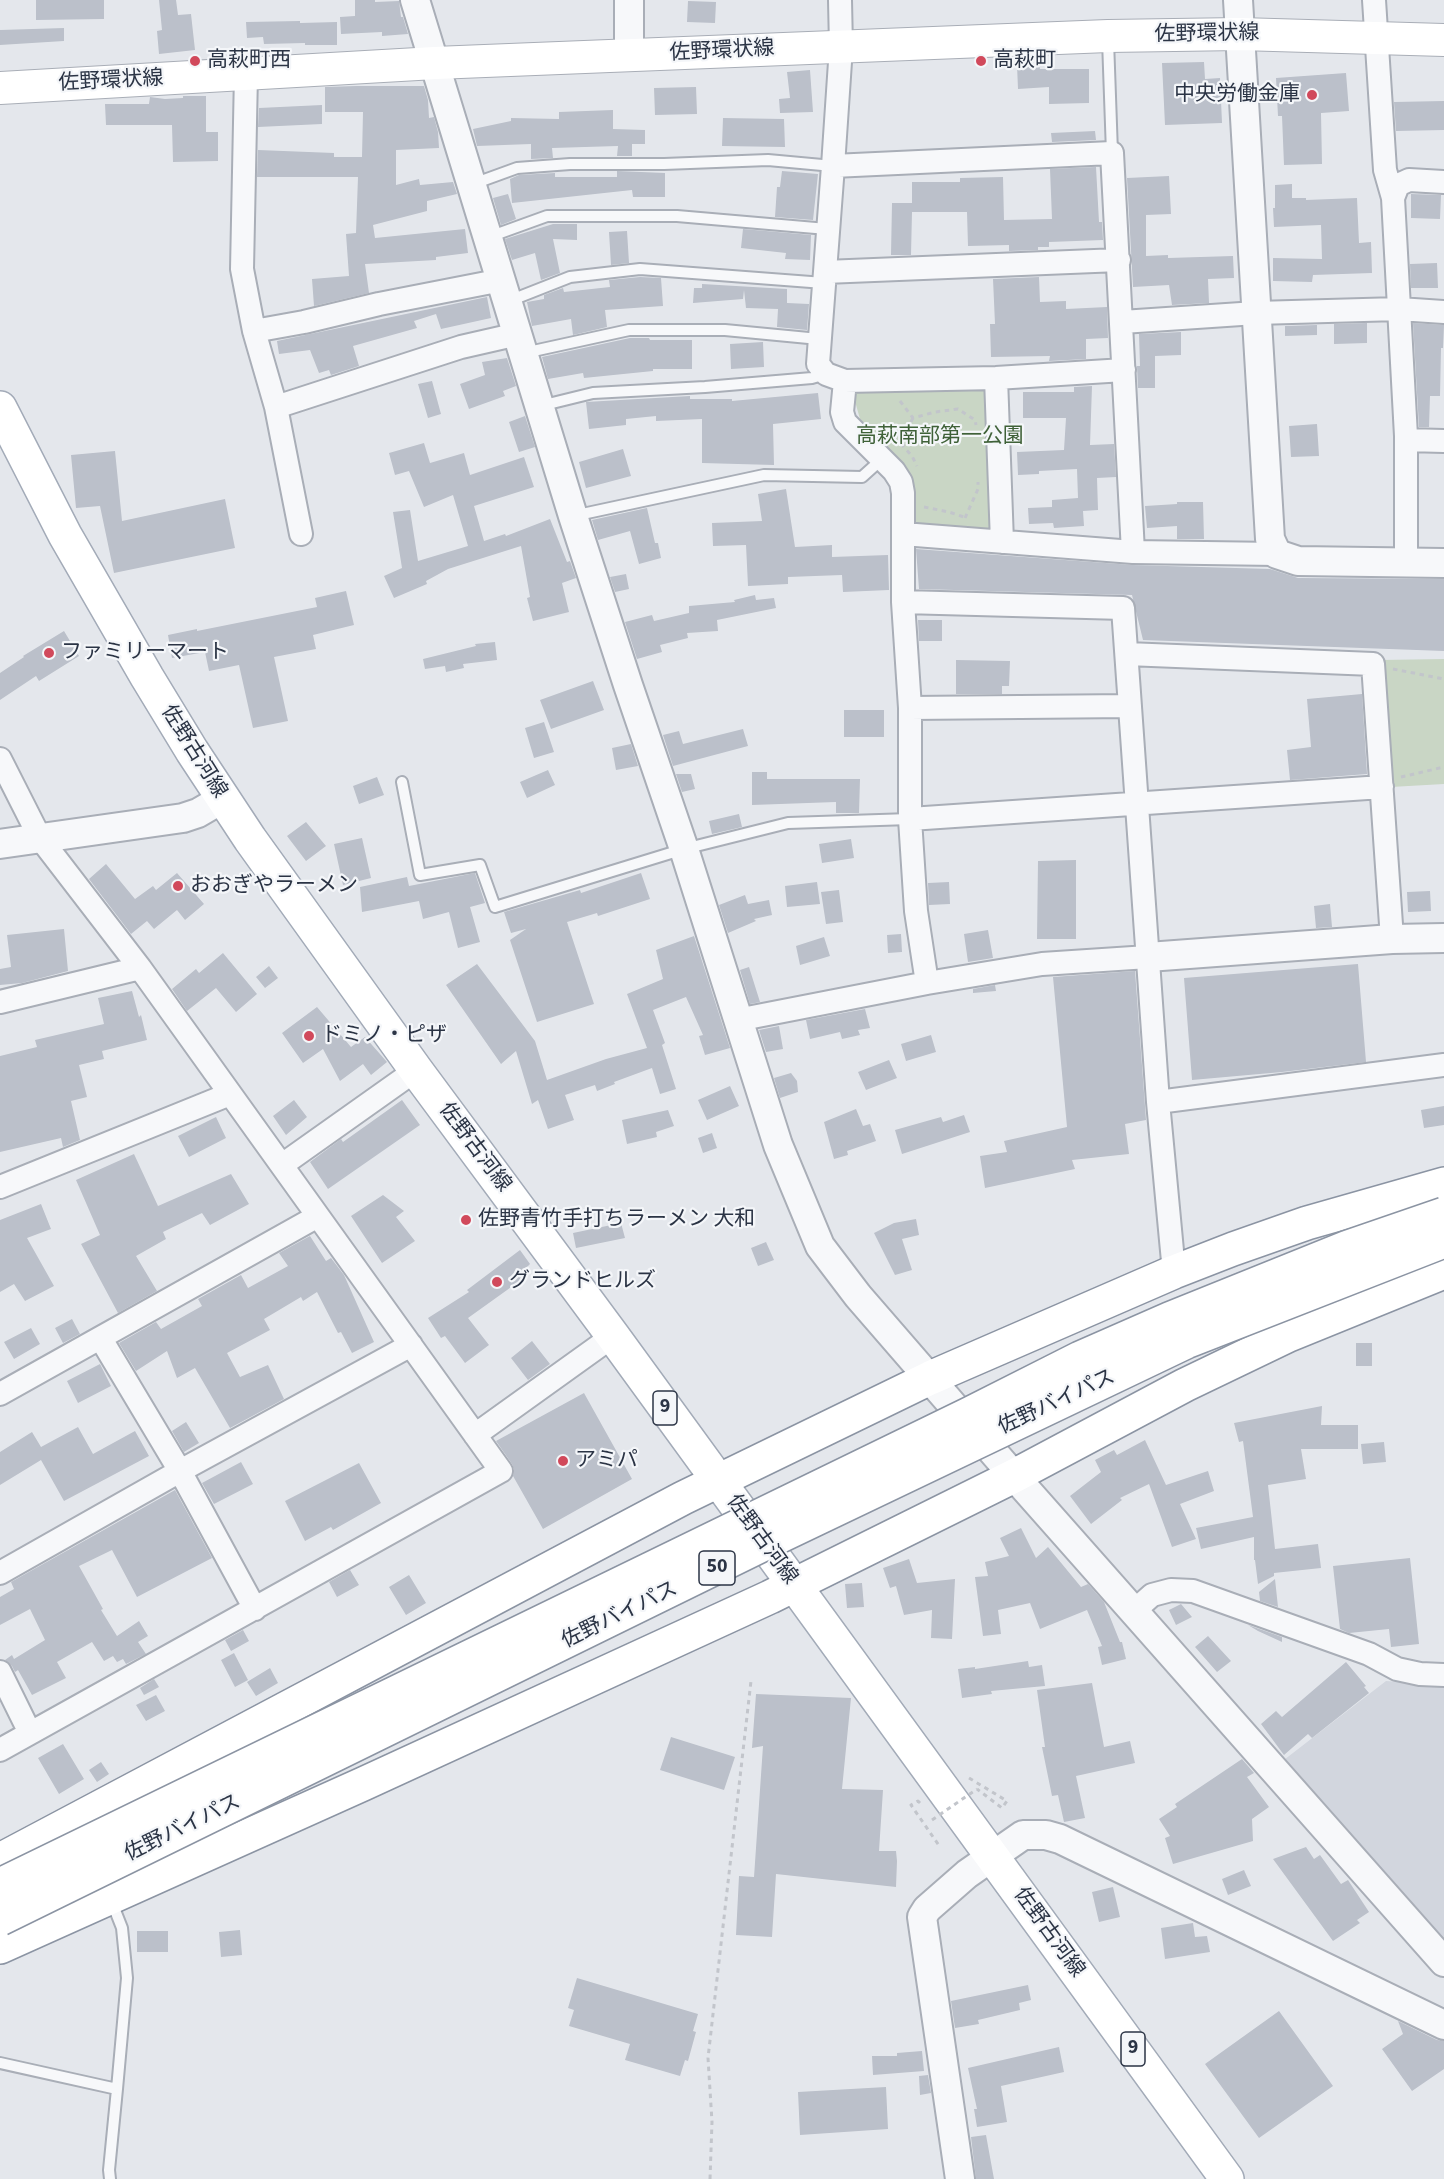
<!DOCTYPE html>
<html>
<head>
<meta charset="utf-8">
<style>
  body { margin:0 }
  canvas { display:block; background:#e4e7ec }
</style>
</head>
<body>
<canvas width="1444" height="2179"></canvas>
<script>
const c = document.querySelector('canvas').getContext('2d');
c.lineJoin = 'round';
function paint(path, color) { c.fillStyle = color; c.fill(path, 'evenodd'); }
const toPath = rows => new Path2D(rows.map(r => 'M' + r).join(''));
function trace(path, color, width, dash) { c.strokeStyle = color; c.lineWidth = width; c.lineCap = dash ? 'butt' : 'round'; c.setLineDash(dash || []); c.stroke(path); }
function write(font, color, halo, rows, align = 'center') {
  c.font = font + ' "Source Sans 3","Noto Sans JP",sans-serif'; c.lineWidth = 4.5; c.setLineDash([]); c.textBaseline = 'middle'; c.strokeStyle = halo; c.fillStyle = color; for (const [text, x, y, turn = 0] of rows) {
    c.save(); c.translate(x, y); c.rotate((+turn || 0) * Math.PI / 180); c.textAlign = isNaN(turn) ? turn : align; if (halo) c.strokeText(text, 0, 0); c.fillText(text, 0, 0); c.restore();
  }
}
paint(toPath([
  [1386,1681,1444,1685,1444,1948,1280,1763]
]), '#d2d6de');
paint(toPath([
  [851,387,986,387,994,530,914,523,907,476,860,419],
  [1444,659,1444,784,1391,787,1380,660]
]), '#c9d6c5');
paint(toPath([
  [36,0,104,0,104,19,36,20],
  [159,0,176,0,178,15,191,14,195,50,159,54,157,31,162,30],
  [355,0,375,0,375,2,399,1,401,17,403,17,408,34,382,36,382,32,341,34,340,17,355,16],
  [688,1,716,2,715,23,687,22],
  [300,21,300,23,337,22,337,45,305,45,305,43,264,44,263,37,247,38,246,22],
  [64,28,64,41,0,45,0,30],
  [1204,62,1205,79,1220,78,1222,123,1165,125,1162,63],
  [1039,64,1040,69,1089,69,1089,103,1049,104,1049,87,1018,89,1017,65],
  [810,70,813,112,780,113,779,99,790,98,787,72],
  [1346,73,1349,111,1321,113,1322,164,1284,165,1282,116,1278,116,1276,78],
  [356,86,424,86,428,100,429,118,434,117,438,132,439,148,396,150,396,185,419,179,420,185,453,182,457,194,427,201,427,211,373,225,375,238,465,229,468,253,436,257,436,260,365,264,369,293,314,306,312,279,349,276,346,234,356,233,358,177,257,177,258,150,334,153,334,157,362,157,363,112,325,112,325,87],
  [696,87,697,114,655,115,654,88],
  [183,96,206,96,206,132,218,132,218,161,173,162,172,125,106,125,105,104,149,104,150,97,165,99,183,98],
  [1444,101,1444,130,1396,131,1394,102],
  [322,105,322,124,258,127,259,108],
  [613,110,613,129,645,130,645,144,632,144,632,156,617,156,618,146,552,148,553,158,531,159,531,144,477,146,473,129,511,121,511,118,559,119,559,112],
  [723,118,784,119,785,147,722,146],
  [1095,131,1096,140,1052,142,1051,133],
  [1096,167,1099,222,1102,222,1103,240,1049,242,1049,247,1038,247,1038,250,1009,251,1009,245,968,246,967,212,912,212,911,255,891,255,892,203,912,203,912,182,960,182,960,178,1003,177,1004,220,1052,219,1050,169],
  [617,171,665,173,665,197,633,197,632,190,512,203,510,179,519,175,555,173,555,177,617,177],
  [782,171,818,174,813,220,775,217,777,187,780,187],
  [1169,176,1171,214,1146,215,1146,256,1168,255,1168,258,1233,256,1234,278,1208,279,1209,303,1172,305,1169,285,1133,287,1127,178],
  [1292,184,1292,198,1306,198,1306,200,1357,198,1359,243,1371,242,1372,273,1313,275,1312,282,1273,281,1273,258,1322,259,1321,225,1274,227,1273,208,1275,208,1275,185],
  [508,194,516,219,501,225,493,198],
  [1411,194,1441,195,1440,219,1411,218],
  [553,224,577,224,577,240,553,239,560,273,541,280,535,253,512,260,505,239],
  [743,229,811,235,810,260,785,259,786,253,741,248],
  [627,231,629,263,611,265,609,232],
  [1437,263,1438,288,1411,288,1410,264],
  [640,277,661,278,663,306,605,310,607,327,573,335,571,319,532,326,527,302,544,299,544,295,563,288,564,292,610,287,609,280],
  [1039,277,1040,302,1066,301,1066,309,1107,307,1108,338,1086,339,1086,359,1049,361,1050,356,991,357,990,324,995,324,993,279],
  [702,284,787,289,787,303,809,304,807,330,777,327,778,309,746,308,744,290,743,299,693,303,694,288,702,288],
  [487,297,491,318,441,329,436,314,414,321,417,328,353,346,359,366,331,375,329,370,319,373,310,350,279,354,277,341],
  [1367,323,1367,343,1334,344,1334,324],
  [1413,323,1444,325,1443,348,1441,348,1440,396,1430,396,1429,427,1419,427],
  [1317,325,1317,335,1285,336,1285,326],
  [1181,332,1181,355,1155,356,1155,388,1138,388,1137,366,1140,366,1139,334],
  [630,338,649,338,650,340,692,340,692,369,653,369,653,371,584,378,583,373,548,379,542,357],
  [763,342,764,367,731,369,730,344],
  [507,358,516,386,503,391,505,396,469,409,460,384,485,375,482,362],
  [432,381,441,414,428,418,418,384],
  [1092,386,1090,445,1114,444,1116,477,1097,478,1098,510,1083,511,1084,526,1054,528,1053,523,1029,524,1028,508,1052,507,1052,500,1078,498,1077,469,1039,471,1039,474,1018,475,1017,452,1064,450,1066,418,1023,418,1023,392,1074,392,1074,387],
  [818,393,821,419,773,424,774,465,702,463,702,419,656,421,656,416,626,419,626,425,589,429,586,402,690,396,690,399,732,399,732,401],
  [525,416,535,447,519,452,509,422],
  [1317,424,1319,456,1291,457,1289,426],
  [424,443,430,463,464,453,470,475,524,457,534,487,474,506,484,541,505,534,506,536,550,519,567,562,570,561,576,578,562,583,569,612,533,621,527,598,530,597,521,546,448,569,426,581,427,584,394,598,384,576,402,568,393,512,410,510,418,561,468,546,453,495,424,507,409,471,395,475,389,453],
  [623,449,631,476,586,488,579,462],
  [115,451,122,521,225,499,235,548,114,573,100,506,76,508,71,455],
  [786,489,795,547,832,545,832,557,888,555,889,590,843,592,842,575,788,577,788,584,748,586,746,545,713,546,712,523,762,521,758,494],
  [1177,502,1203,502,1204,539,1177,539,1177,526,1147,528,1145,506,1177,504],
  [647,508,655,543,658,543,661,558,639,564,630,531,598,540,592,520],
  [916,549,1132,565,1270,569,1298,578,1444,579,1444,651,1143,640,1132,595,919,589],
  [626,574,629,589,615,592,610,577],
  [346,591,354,625,313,635,316,649,274,657,288,721,253,728,239,665,209,671,205,652,172,658,168,635,197,629,197,631,317,607,315,598],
  [755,595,756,600,774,598,776,608,717,620,718,631,687,633,688,638,660,645,662,652,637,659,625,622,652,615,654,621,689,613,689,606,735,602,734,600],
  [918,620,942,620,942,641,919,641],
  [64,631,79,656,39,681,36,676,0,700,0,673,24,657,23,656],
  [495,642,497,660,463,664,464,668,446,672,445,666,425,669,423,659,476,646,475,644],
  [956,660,1010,661,1009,686,1002,686,1002,694,956,694],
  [593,681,604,710,551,729,540,700],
  [1362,694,1367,774,1290,780,1287,750,1311,747,1307,699],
  [844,710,884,710,884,737,844,737],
  [544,722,554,752,534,758,525,728],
  [743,729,748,746,673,766,663,735,679,731,683,744],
  [631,744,638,766,616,770,612,748],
  [548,770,555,785,527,798,520,782],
  [752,772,767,772,767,779,860,779,859,813,836,813,836,802,752,805],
  [676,774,691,774,695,789,682,792],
  [377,777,384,795,359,804,353,786],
  [739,814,742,827,712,834,709,821],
  [306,822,326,846,306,861,287,836],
  [362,838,371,878,343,885,334,844],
  [851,839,854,858,822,863,819,844],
  [1076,860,1076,939,1037,939,1038,861],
  [106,864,135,899,153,886,156,890,177,873,204,904,185,920,177,910,154,929,147,921,131,934,89,879],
  [475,873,485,903,470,907,480,942,458,948,449,912,423,919,419,901,362,912,360,887,407,877,409,886],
  [641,873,650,899,598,916,597,913,567,922,594,1004,537,1022,510,940,526,929,511,933,504,912,580,890,581,893],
  [817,882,820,904,787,907,785,886],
  [949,882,950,904,929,905,928,883],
  [839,890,843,922,826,924,821,892],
  [1430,891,1431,911,1408,912,1407,892],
  [745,895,748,904,769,900,772,915,754,919,756,921,728,933,719,905],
  [1330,904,1332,927,1316,928,1314,906],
  [64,929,68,971,22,983,0,985,0,969,11,967,7,935],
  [988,930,993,958,968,962,964,934],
  [901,934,902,952,888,953,887,935],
  [694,936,730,1048,705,1055,699,1036,703,1035,686,997,653,1010,665,1043,662,1045,676,1089,660,1094,652,1068,614,1082,615,1084,597,1091,595,1085,565,1095,574,1120,548,1129,538,1100,532,1104,516,1051,501,1064,446,985,477,964,535,1041,547,1080,606,1059,647,1048,627,994,663,979,656,950],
  [824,937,830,956,800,965,796,946],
  [223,953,257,994,236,1012,216,988,187,1011,172,989,196,969,199,973],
  [1358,964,1366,1062,1282,1072,1192,1080,1184,978],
  [269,966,278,978,265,988,256,977],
  [749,967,760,1002,750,1004,740,970],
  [1135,971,1146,1120,1125,1124,1129,1154,1072,1160,1075,1169,985,1188,980,1156,1007,1152,1004,1141,1067,1127,1053,977],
  [995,985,996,991,973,993,973,989],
  [132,991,139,1017,141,1015,147,1040,102,1051,104,1059,79,1065,87,1097,71,1101,80,1140,63,1147,61,1138,0,1152,0,1056,37,1047,35,1040,104,1024,98,998],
  [317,1007,351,1047,365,1037,387,1062,371,1075,363,1064,340,1081,323,1049,303,1063,282,1033],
  [865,1009,870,1028,858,1030,860,1035,842,1039,840,1032,810,1039,806,1020],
  [779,1026,783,1049,766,1052,759,1030],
  [931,1035,936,1052,906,1061,901,1044],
  [889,1060,897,1078,866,1090,858,1072],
  [791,1073,797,1081,798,1092,780,1098,774,1078],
  [730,1086,739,1106,707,1120,698,1100],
  [294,1100,307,1117,286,1135,273,1116],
  [402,1100,420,1125,328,1189,310,1162,341,1139,343,1142],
  [1444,1106,1444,1125,1424,1128,1421,1110],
  [856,1109,863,1126,870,1124,876,1141,847,1151,848,1155,834,1159,824,1122],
  [668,1110,674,1126,656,1132,657,1137,627,1144,622,1120],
  [964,1115,970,1132,902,1154,895,1130,941,1117,943,1122],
  [216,1117,226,1138,189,1157,178,1136],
  [712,1133,717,1148,703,1153,698,1138],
  [134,1154,158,1206,231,1174,249,1204,210,1225,202,1213,163,1232,166,1239,136,1256,157,1291,118,1313,81,1244,100,1235,76,1180],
  [383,1195,404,1211,396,1217,415,1241,382,1263,351,1216],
  [41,1204,51,1229,27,1238,54,1286,25,1301,14,1284,0,1292,0,1220],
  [916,1219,919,1235,902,1239,912,1270,895,1275,874,1233,894,1223],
  [621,1223,625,1238,576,1248,573,1233],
  [310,1236,326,1261,331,1258,344,1275,374,1342,352,1353,341,1332,338,1333,317,1292,303,1301,301,1297,264,1319,270,1330,227,1353,240,1377,268,1365,284,1399,230,1428,195,1368,177,1378,167,1351,136,1371,119,1343,156,1322,161,1329,202,1306,198,1299,241,1275,248,1288,288,1266,279,1253],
  [766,1242,774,1260,758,1266,751,1248],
  [520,1250,530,1264,524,1270,528,1275,468,1318,489,1345,465,1363,445,1336,441,1338,428,1318,469,1292,467,1290],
  [72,1319,80,1334,63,1343,55,1328],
  [31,1328,40,1344,14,1359,4,1342],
  [532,1341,550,1364,528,1380,511,1358],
  [1356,1343,1372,1343,1372,1366,1356,1366],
  [100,1364,111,1386,78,1403,67,1381],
  [584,1393,632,1479,543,1529,513,1476,514,1470,512,1464,496,1441],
  [1322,1406,1321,1425,1358,1425,1358,1449,1301,1449,1306,1479,1268,1485,1275,1549,1318,1544,1321,1568,1274,1573,1274,1576,1258,1584,1255,1560,1254,1560,1254,1537,1201,1549,1196,1528,1253,1517,1243,1441,1239,1442,1234,1423],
  [186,1422,199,1443,184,1452,172,1431],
  [78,1427,93,1454,135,1431,149,1456,64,1501,41,1460,0,1485,0,1452,32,1432,41,1447],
  [1145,1440,1166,1485,1208,1471,1214,1491,1180,1504,1196,1539,1172,1547,1149,1484,1120,1498,1122,1500,1091,1524,1070,1496,1101,1472,1095,1460,1114,1450,1117,1455],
  [1384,1442,1386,1462,1363,1464,1361,1444],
  [241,1462,253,1484,214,1504,202,1483],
  [359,1463,381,1503,333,1530,331,1527,305,1541,285,1501],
  [175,1490,212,1558,137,1597,112,1550,79,1566,103,1609,101,1610,117,1636,139,1621,148,1636,138,1642,146,1654,126,1664,123,1659,117,1662,113,1656,104,1661,92,1642,57,1662,66,1678,32,1695,18,1670,15,1672,12,1666,5,1660,12,1655,14,1659,45,1640,30,1609,0,1625,0,1597,14,1589,11,1582],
  [1021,1528,1036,1558,1048,1547,1081,1587,1088,1584,1104,1602,1120,1642,1122,1642,1126,1659,1102,1665,1098,1647,1102,1646,1087,1610,1040,1629,1030,1603,998,1610,1001,1634,983,1636,975,1577,988,1576,985,1562,1009,1556,1000,1538],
  [1410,1558,1419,1644,1391,1647,1389,1629,1349,1633,1340,1629,1333,1566],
  [909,1559,917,1583,955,1579,952,1639,931,1638,932,1610,904,1615,896,1586,890,1588,883,1568],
  [350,1570,359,1585,337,1597,329,1582],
  [409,1575,426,1603,406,1615,389,1587],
  [1275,1579,1278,1607,1260,1601,1259,1592],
  [862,1583,864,1607,847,1608,845,1584],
  [1181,1604,1192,1617,1176,1625,1169,1610],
  [1248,1625,1282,1637,1282,1642,1258,1631],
  [243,1630,249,1641,231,1651,225,1640],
  [1208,1636,1231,1661,1217,1672,1195,1647],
  [234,1653,248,1680,235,1687,221,1660],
  [1028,1661,1029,1667,1042,1665,1045,1686,991,1691,992,1694,962,1698,958,1669,975,1667,975,1669],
  [1346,1662,1366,1686,1364,1687,1369,1693,1312,1738,1308,1734,1284,1755,1261,1724,1276,1711,1282,1717],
  [270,1668,278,1683,256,1696,247,1682],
  [154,1679,159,1687,144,1695,140,1688],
  [1092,1683,1104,1747,1130,1741,1135,1763,1076,1776,1085,1818,1064,1822,1058,1795,1052,1796,1042,1747,1045,1747,1037,1690],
  [756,1694,851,1698,842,1789,883,1790,879,1851,896,1851,897,1861,896,1887,776,1874,772,1937,736,1935,739,1876,754,1877,763,1746,752,1748],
  [156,1695,165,1711,146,1721,136,1705],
  [671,1737,735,1757,724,1790,660,1770],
  [63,1744,84,1779,59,1794,38,1758],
  [1242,1759,1254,1773,1247,1777,1269,1807,1252,1819,1253,1841,1173,1864,1165,1838,1170,1836,1159,1819,1177,1807,1175,1804],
  [101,1762,109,1774,97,1782,89,1770],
  [1306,1847,1314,1859,1320,1855,1341,1884,1348,1880,1369,1912,1357,1920,1360,1923,1333,1941,1273,1859],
  [1244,1870,1251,1886,1228,1895,1222,1879],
  [1113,1887,1120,1917,1099,1922,1092,1892],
  [1193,1923,1195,1937,1207,1936,1210,1952,1165,1959,1161,1928],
  [240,1930,242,1955,221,1957,219,1932],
  [137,1931,168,1931,168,1952,137,1952],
  [577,1978,698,2014,693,2031,696,2032,688,2061,685,2060,680,2076,625,2060,630,2044,569,2026,574,2010,568,2008],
  [1028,1985,1031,2000,1019,2003,1020,2010,978,2020,979,2024,955,2028,951,2001],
  [1279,2011,1333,2086,1259,2138,1205,2064],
  [1398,2021,1437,2040,1444,2041,1444,2069,1412,2091,1382,2049,1403,2034],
  [1059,2047,1064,2072,1001,2086,1007,2122,977,2127,974,2109,977,2109,968,2068],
  [922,2051,924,2071,873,2075,872,2056,897,2056,897,2053],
  [928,2075,931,2093,920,2095,919,2076],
  [886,2087,888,2129,800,2135,798,2092],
  [986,2135,994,2179,976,2179,971,2137]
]), '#bbc0ca');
const service = toPath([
  [1108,40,1112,153],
  [473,184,517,168,570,164,664,164,768,160,833,166],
  [489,237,547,216,677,216,827,229],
  [509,301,570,277,640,269,824,283],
  [524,353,629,330,725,330,819,339],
  [540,406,593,393,705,387,812,378,826,374],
  [573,516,764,475,862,477,882,459],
  [402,782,420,875,480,865,495,907,684,849,788,823,910,819],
  [0,2063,117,2089,127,1978,122,1928,111,1900],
  [110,2179,109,2170,117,2089]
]);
const minor = toPath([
  [840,0,841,47,833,166,818,364,826,374,845,381,996,378,1124,370],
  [1374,0,1385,170,1393,198,1406,436,1406,561],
  [246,74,242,269,254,331,276,407,301,534],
  [833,166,1112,153,1133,552],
  [1393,198,1398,185,1409,180,1444,182],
  [825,272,1119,260],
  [1122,322,1256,313,1399,309,1444,312],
  [254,331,304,322,379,304,502,280],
  [996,378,1002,542],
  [845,381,842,412,845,422,894,471,901,482,903,493,903,602,910,708,910,819,916,911,927,983],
  [276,407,461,347,518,334],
  [1406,440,1444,441],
  [903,534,1133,552,1277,554],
  [903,602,1123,608,1158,1102,1174,1272],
  [1127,654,1373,664,1392,939],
  [910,708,1130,706],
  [0,759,40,838,140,968,501,1471,0,1750],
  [910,819,1382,787],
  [0,1002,140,968],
  [737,1020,927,983,1042,964,1148,957],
  [1158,1102,1444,1065],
  [282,1165,416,1070],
  [0,1187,230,1094],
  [101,1339,180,1471,255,1609],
  [0,1394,318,1216],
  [475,1435,613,1336],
  [0,1573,180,1471,411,1345],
  [1134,1611,1152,1595,1171,1590,1193,1591,1369,1654,1397,1669,1420,1674,1444,1675],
  [0,1672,30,1733]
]);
const tertiary = toPath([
  [415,0,573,516,628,685,684,849,778,1145,820,1246,858,1296,1014,1476,1444,1962],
  [629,0,629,56],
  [1238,0,1270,539,1277,554,1298,561,1444,563],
  [0,844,183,818,198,813,222,799],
  [1148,957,1392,939,1444,938],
  [960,2179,922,1917,927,1909,967,1874,1023,1835,1046,1835,1060,1839,1444,2025]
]);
const secondary = toPath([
  [0,88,435,63,1108,36,1240,34,1444,40]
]);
const primary = toPath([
  [0,408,65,535,147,677,192,751,250,839,416,1070,613,1336,1227,2179]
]);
const trunk = toPath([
  [0,1860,683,1498,930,1378,1174,1272,1233,1249,1307,1223,1444,1184],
  [0,1947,363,1784,770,1597,1014,1476,1185,1385,1289,1335,1444,1272]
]);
trace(service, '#a9aeb7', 14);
trace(minor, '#a9aeb7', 26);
trace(tertiary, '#a9aeb7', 32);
trace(secondary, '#a9aeb7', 34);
trace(primary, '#a3abb8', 36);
trace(trunk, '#8b94a3', 36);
trace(toPath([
  [900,401,913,418,935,412,958,409,975,420,976,425],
  [913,418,906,431,903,446,912,456,917,466],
  [924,507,949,512,964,517],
  [965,518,978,489,978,482],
  [1393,669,1444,679],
  [1401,777,1444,767],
  [969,1778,1007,1801,1002,1808,977,1789],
  [920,1803,918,1801,911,1805,940,1847],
  [710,2179,712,2122,708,2058,751,1681]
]), '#c2c5cb', 3, [4.5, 4.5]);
trace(service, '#f7f8fa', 10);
trace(minor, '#f7f8fa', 22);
trace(tertiary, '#f7f8fa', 28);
trace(secondary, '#fff', 32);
trace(primary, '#fff', 33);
trace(trunk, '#fff', 33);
const trunkBridge = toPath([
  [0,1885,969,1414,1080,1358,1169,1319,1348,1247,1444,1214],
  [0,1919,772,1540,1186,1342,1444,1241]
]);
trace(trunkBridge, '#8b94a3', 36, []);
trace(toPath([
  [932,1820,977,1789]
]), '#c2c5cb', 3, [4.5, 4.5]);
trace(trunkBridge, '#fff', 33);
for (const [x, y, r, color] of [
  [195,61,6,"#d1495b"],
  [981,61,6,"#d1495b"],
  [1312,95,6,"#d1495b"],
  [49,653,6,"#d1495b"],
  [178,886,6,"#d1495b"],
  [309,1036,6,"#d1495b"],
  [466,1220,6,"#d1495b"],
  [497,1282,6,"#d1495b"],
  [563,1461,6,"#d1495b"]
]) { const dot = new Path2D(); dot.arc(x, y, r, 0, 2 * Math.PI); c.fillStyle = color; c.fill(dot); trace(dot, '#f4f6f9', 2); }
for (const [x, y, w] of [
  [665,1408,24],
  [717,1568,36],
  [1133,2049,24]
]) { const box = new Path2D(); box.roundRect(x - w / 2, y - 17, w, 34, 4.5); c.fillStyle = '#f4f6f9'; c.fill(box); trace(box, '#2b3445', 1.5); }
write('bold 20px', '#2b3445', null, [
  ["9",665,1408],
  ["50",717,1568],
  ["9",1133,2049]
]);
write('21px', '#2b3445', '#f4f6f9', [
  ["佐野環状線",1207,35,-1],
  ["佐野環状線",722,52,-3],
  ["佐野環状線",111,82,-3],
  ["佐野古河線",193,752,58],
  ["佐野古河線",474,1148,53],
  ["佐野バイパス",1057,1403,-25],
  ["佐野古河線",761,1540,54],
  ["佐野バイパス",620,1616,-26],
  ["佐野バイパス",183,1829,-26],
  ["佐野古河線",1048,1933,54]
]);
write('21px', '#2b3445', '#f4f6f9', [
  ["高萩町西",207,61],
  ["高萩町",993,61],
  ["中央労働金庫",1300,95,"right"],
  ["ファミリーマート",61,653],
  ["おおぎやラーメン",190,886],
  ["ドミノ・ピザ",321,1036],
  ["佐野青竹手打ちラーメン 大和",478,1220],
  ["グランドヒルズ",509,1282],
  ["アミパ",575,1461]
], 'left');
write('21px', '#3f6138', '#f4f6f9', [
  ["高萩南部第一公園",940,437]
]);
</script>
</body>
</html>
